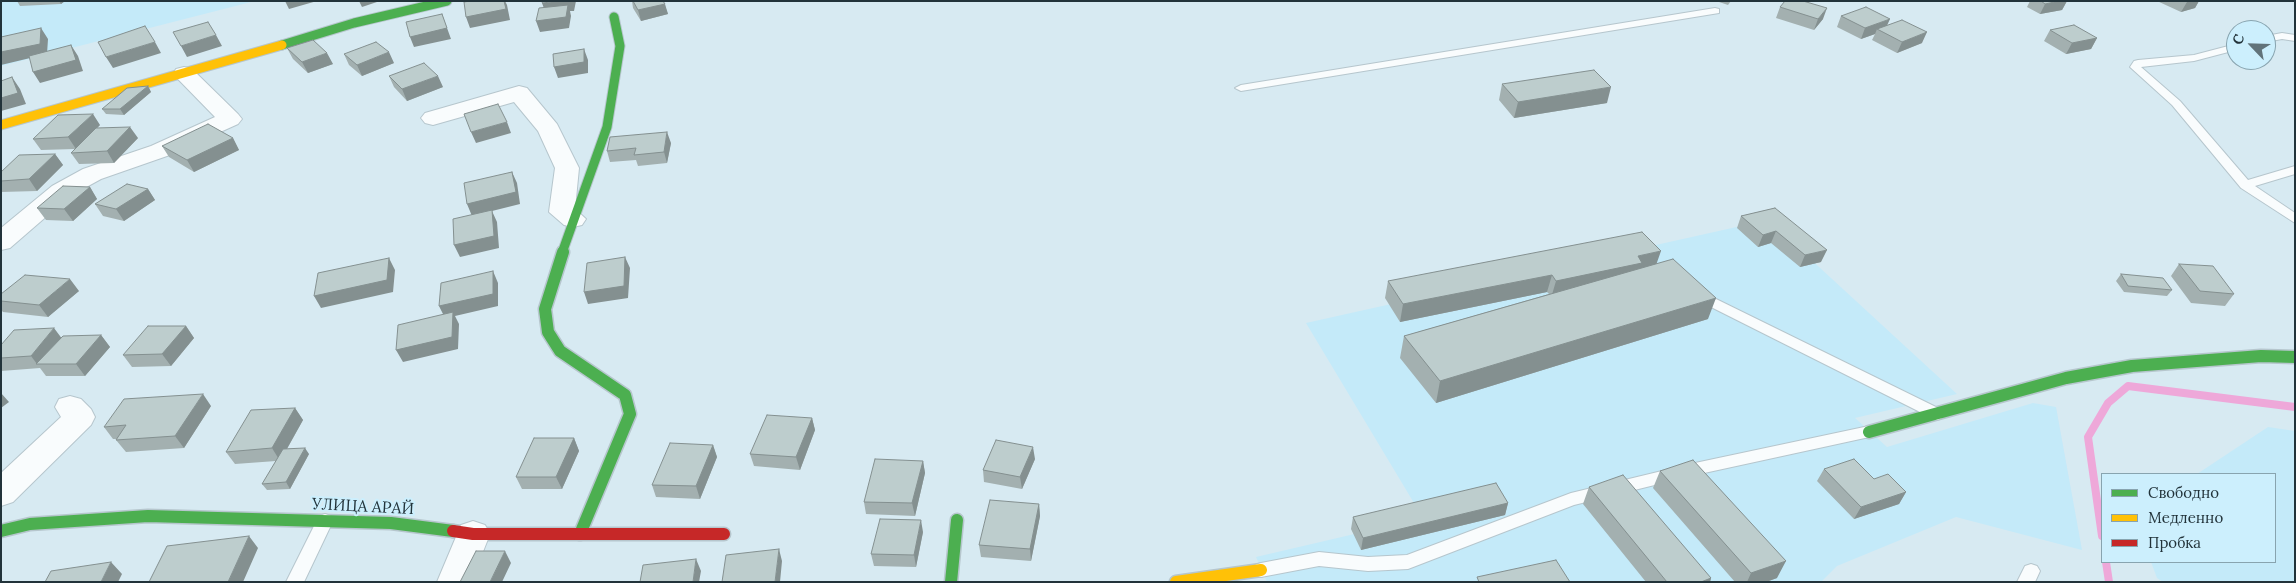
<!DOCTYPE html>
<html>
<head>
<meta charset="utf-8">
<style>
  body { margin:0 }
  #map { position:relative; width:2296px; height:583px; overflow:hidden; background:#d7eaf2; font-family:Lora,serif }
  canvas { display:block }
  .frame { position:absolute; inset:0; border:2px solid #22333a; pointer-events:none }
  .legend { position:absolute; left:2101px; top:473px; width:175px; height:90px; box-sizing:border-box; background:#cceffd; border:1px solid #88a4af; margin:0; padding:6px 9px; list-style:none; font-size:15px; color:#22333a }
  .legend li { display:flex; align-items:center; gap:10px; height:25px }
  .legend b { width:25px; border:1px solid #88a4af }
  .north { position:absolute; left:2226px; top:20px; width:50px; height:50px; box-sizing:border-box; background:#cceffd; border:1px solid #88a4af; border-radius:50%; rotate:294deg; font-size:14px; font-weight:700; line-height:20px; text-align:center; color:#22333a }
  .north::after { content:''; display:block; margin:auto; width:18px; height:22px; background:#61737a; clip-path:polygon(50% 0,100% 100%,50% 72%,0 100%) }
</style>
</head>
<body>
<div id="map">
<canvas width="2296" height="583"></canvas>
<div class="frame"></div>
<ul class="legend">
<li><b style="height:6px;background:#4caf50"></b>Свободно</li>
<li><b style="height:6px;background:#ffc107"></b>Медленно</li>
<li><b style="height:6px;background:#c62828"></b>Пробка</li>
</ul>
<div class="north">С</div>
</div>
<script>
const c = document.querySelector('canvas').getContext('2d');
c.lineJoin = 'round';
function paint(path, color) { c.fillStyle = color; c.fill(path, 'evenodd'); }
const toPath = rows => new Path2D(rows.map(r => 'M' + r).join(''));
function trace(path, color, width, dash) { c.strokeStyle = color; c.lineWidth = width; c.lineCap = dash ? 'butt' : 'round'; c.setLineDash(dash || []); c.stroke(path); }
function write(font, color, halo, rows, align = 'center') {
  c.font = font + ' Lora,serif'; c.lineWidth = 4; c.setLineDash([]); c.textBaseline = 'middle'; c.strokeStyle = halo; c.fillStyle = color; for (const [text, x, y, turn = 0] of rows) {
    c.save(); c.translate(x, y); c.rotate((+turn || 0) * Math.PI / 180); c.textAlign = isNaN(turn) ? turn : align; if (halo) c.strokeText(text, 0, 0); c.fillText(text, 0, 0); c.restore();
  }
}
paint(toPath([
  [1,1,255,1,1,66],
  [1768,220,1957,394,1855,418,1887,447,2033,403,2056,407,2082,550,1956,517,1837,566,1821,582,1267,582,1256,557,1423,518,1306,323],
  [2268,427,2295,431,2295,582,2163,582,2157,578,2151,562,2275,562,2275,474,2197,474]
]), '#c4eaf9');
trace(toPath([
  [2102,536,2088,437,2108,403,2128,386,2295,407],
  [2106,562,2109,582]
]), '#eea8d9', 8);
const lane = toPath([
  [1715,8,1719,9,1719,13,1241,91,1235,88,1241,85,1715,8],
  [2282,33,2295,35,2295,41,2282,39,2266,42,2266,36,2282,33],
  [2236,44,2236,50,2194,61,2141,67,2180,101,2248,180,2295,166,2295,174,2255,186,2295,213,2295,223,2241,188,2172,105,2130,67,2134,61,2138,60,2194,55,2236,44],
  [1716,299,1942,410,1945,414,1942,418,1937,420,1932,418,1711,307,1709,304,1716,299],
  [1869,426,1874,428,1877,432,1874,436,1695,475,1574,505,1408,569,1368,571,1319,566,1261,577,1255,575,1252,570,1255,565,1261,563,1319,552,1368,557,1407,555,1571,493,1695,463,1869,426],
  [325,514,331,516,333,521,304,582,286,582,319,516,325,514],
  [2031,564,2037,566,2040,571,2035,582,2017,582,2025,566,2031,564]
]);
const street = toPath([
  [184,67,192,69,238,114,242,119,238,124,167,156,101,179,70,196,10,248,1,250,1,228,52,186,83,169,151,146,215,117,173,74,176,69,184,67],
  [519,86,527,88,557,124,579,168,575,209,586,219,582,225,573,227,564,225,549,212,555,168,538,131,514,102,433,125,425,123,421,118,425,113,519,86],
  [70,396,81,399,91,409,95,417,91,425,13,502,1,506,1,473,61,417,55,407,59,399,70,396],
  [473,521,485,525,490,534,471,582,437,582,461,525,473,521]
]);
const fastFar1 = toPath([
  [282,45,354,23,447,1],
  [562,253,607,127,620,46,614,17]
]);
const fast = toPath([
  [563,252,545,309,548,332,560,351,625,395,630,414,580,534],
  [1869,432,2066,378,2132,366,2261,356,2295,357],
  [1,531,30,524,148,516,391,523,453,531],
  [951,582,957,520]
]);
const slowFar1 = toPath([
  [1,125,282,45]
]);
const slow = toPath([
  [1176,582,1261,570]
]);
const jam = toPath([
  [453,531,473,534,724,534]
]);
trace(lane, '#b6c6cd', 2);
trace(street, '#b6c6cd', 2);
trace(fastFar1, '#b6c6cd', 11);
trace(fast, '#b6c6cd', 15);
trace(slowFar1, '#b6c6cd', 11);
trace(slow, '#b6c6cd', 15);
trace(jam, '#b6c6cd', 15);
paint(lane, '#f9fcfd');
paint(street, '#f9fcfd');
trace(fastFar1, '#4caf50', 9);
trace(fast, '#4caf50', 12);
trace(slowFar1, '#ffc107', 9);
trace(slow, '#ffc107', 12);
trace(jam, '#c62828', 12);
paint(toPath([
  [17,1,65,1,61,4,20,6],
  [632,1,663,1,668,14,641,21,633,8],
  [1716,1,1731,1,1728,5],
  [2030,1,2067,1,2062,10,2040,14,2027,7],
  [2157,1,2199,1,2195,8,2181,12],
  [1780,7,1823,19,1814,30,1776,18],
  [1841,16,1887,25,1922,43,1897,53,1872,40,1875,34,1861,39,1837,27],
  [2050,30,2097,38,2091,49,2066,54,2044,41],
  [287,48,333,64,308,73,293,59],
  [344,54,394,63,362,76,349,65],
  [389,76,443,87,407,101,394,87],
  [1502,84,1607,103,1514,118,1499,100],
  [148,86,151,92,124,115,106,114,102,109],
  [100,125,97,128,138,138,114,163,79,164,71,153,75,149,41,150,33,139],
  [233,138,239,150,194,172,169,157,162,146],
  [671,143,667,163,638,166,636,160,610,162,607,151],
  [55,154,63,165,37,191,1,192,1,172],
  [90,187,97,199,73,221,46,220,37,208],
  [148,189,155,200,124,221,103,216,95,204],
  [1775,208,1821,262,1800,267,1771,243,1758,247,1737,228,1741,216],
  [1656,263,1708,319,1436,403,1400,358,1404,336,1549,294,1547,292,1400,322,1385,298,1388,281],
  [2179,264,2234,294,2225,306,2191,303,2171,276],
  [2121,274,2172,290,2167,296,2124,292,2116,281],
  [79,291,48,317,3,312,1,310,1,294],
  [186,326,194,338,171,366,132,367,123,355],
  [101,335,110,347,85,376,46,376,40,368,1,371,1,345,61,337],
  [211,406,184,448,126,452,116,440,117,439,113,439,104,427],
  [295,408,303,420,287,449,309,454,290,489,267,490,262,484,276,461,235,464,226,452],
  [812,418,815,430,800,470,754,466,750,454],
  [574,438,579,451,562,489,522,489,516,477],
  [713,445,717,457,700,499,656,497,652,485],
  [1035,459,1022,489,984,482,983,470],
  [923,461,925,473,915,516,866,514,864,502],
  [1824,469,1874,479,1906,492,1899,504,1854,519,1817,481],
  [1660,471,1777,578,1766,582,1735,582,1653,488],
  [1589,487,1711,578,1710,582,1646,582,1583,504],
  [1508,503,1505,515,1361,550,1351,529,1353,517],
  [1039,504,1040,516,1031,561,981,557,979,545],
  [923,532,916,567,874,566,871,554]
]), '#a3b0b0');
paint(toPath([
  [59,1,65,1,61,4],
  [285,1,317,1,289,9],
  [359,1,380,1,362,7],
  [504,1,505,1,507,5,510,20,470,28,466,17],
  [560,1,576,1,574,11,570,11,571,16,569,28,540,32,536,21,546,14,542,3],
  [2059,1,2067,1,2062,10,2040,14,2045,4],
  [2199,1,2195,8,2181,12,2187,2],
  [665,4,668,14,641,21,638,10],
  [1827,8,1823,19,1814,30,1818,19],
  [442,14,451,39,414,47,410,37],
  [1890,19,1885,30,1877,29,1875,34,1861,39,1865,28],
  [41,28,48,39,47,54,1,65,1,52],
  [1927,32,1922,43,1897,53,1902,42],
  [216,35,222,46,187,57,181,46],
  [2097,38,2091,49,2066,54,2072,43],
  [155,42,161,53,113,68,106,57],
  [71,45,78,56,83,71,40,83,33,72],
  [584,49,588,60,588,73,558,78,554,67],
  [389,52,394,63,362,76,357,65],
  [327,53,333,64,308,73,302,62],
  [438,76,443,87,407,101,402,89],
  [12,77,20,89,26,104,1,111,1,98],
  [148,86,151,92,124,115,120,109],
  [1611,87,1607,103,1514,118,1518,102],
  [93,114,100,125,76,149,68,137],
  [507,122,511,133,476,143,471,132],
  [130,127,138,138,114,163,107,151],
  [667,132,671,143,667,163,664,152],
  [233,138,239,150,194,172,187,160],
  [55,154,63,165,37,191,29,179],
  [512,172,517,183,520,204,492,211,497,222,499,248,460,257,454,245,472,216,467,204],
  [90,187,97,199,73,221,64,209],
  [148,189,155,200,124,221,116,209],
  [1776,231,1771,243,1758,247,1763,235],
  [1827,250,1821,262,1800,267,1805,255],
  [1661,251,1655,268,1551,298,1556,281,1638,256],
  [625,257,630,268,628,298,588,304,584,292],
  [389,258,395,270,393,292,321,308,314,296],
  [493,271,498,283,498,306,455,316,459,324,458,349,403,362,396,350,445,318,439,306],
  [1552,275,1547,292,1400,322,1403,304],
  [70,279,79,291,48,317,39,305],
  [1716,298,1708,319,1436,403,1440,381],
  [186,326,194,338,171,366,162,354],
  [54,328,63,340,37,364,31,356],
  [101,335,110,347,85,376,76,364],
  [1,393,9,402,1,408],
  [203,394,211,406,184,448,175,436],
  [295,408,303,420,280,461,272,448],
  [812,418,815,430,800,470,796,457],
  [574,438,579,451,562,489,556,477],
  [713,445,717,457,700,499,696,486],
  [1033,447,1035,459,1022,489,1020,477],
  [305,448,309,454,290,489,286,482],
  [923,461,925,473,915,516,912,503],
  [1906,492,1899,504,1854,519,1861,507],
  [1508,503,1505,515,1361,550,1363,538],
  [1039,504,1040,516,1031,561,1030,549],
  [921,520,923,532,916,567,914,555],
  [249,536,258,548,243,582,228,582],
  [779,549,782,561,780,582,775,582],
  [505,551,511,563,502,582,490,582],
  [696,559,701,571,699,582,693,582],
  [1786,561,1777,578,1766,582,1747,582,1751,573],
  [111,562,122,574,118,582,101,582],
  [1711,578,1710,582,1701,582]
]), '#849090');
const building = toPath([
  [470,1,504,1,506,9,466,17,464,2,470,1],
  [543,1,560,1,542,3,543,1],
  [633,1,663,1,665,4,638,10,633,1],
  [1785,1,1803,1,1827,8,1818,19,1780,7,1785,1],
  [2041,1,2059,1,2045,4,2041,1],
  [568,5,566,17,536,21,539,8,568,5],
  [1866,7,1890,19,1865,28,1841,16,1866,7],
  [442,14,447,28,410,37,406,22,442,14],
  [1902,20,1927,32,1902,42,1877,29,1902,20],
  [208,22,216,35,181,46,173,32,208,22],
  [2074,25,2097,38,2072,43,2050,30,2074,25],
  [145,26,155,42,106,57,98,42,145,26],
  [41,28,40,44,1,52,1,37,41,28],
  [313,40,327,53,302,62,287,48,313,40],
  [376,42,389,52,357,65,344,54,376,42],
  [71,45,76,60,33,72,29,56,71,45],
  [584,49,584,62,554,67,553,54,584,49],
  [424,63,438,76,402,89,389,76,424,63],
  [1594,70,1611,87,1518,102,1502,84,1594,70],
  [12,77,18,93,1,98,1,81,12,77],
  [148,86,120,109,102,109,127,88,148,86],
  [498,104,507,122,471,132,464,114,498,104],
  [93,114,68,137,33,139,58,115,93,114],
  [208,124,233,138,187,160,162,146,208,124],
  [130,127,107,151,71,153,96,128,130,127],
  [667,132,664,152,634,155,636,148,607,151,610,137,667,132],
  [55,154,29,179,1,181,1,172,19,155,55,154],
  [512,172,516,192,467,204,464,183,512,172],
  [127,184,148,189,116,209,95,204,127,184],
  [63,186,90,187,64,209,37,208,63,186],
  [1775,208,1827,250,1805,255,1776,231,1763,235,1741,216,1775,208],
  [492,210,494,236,454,245,453,219,492,210],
  [1642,232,1661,251,1638,256,1642,263,1556,281,1552,275,1403,304,1388,281,1642,232],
  [625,257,624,286,584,292,587,263,625,257],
  [389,258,387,280,314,296,318,273,389,258],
  [1673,259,1716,298,1440,381,1404,336,1673,259],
  [2179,264,2213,266,2234,294,2200,291,2179,264],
  [493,271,493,294,439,306,441,283,493,271],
  [2121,274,2163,278,2172,290,2128,286,2121,274],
  [25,275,70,279,39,305,1,301,1,294,25,275],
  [453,312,452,337,396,350,398,325,453,312],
  [148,326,186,326,162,354,123,355,148,326],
  [54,328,31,356,1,358,1,345,14,330,54,328],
  [101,335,76,364,36,364,63,336,101,335],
  [203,394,175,436,116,440,126,425,104,427,124,399,203,394],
  [295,408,272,448,226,452,251,410,295,408],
  [767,415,812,418,796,457,750,454,767,415],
  [534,438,574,438,556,477,516,477,534,438],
  [996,440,1033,447,1020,477,983,470,996,440],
  [670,443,713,445,696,486,652,485,670,443],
  [305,448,286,482,262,484,283,449,305,448],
  [875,459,923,461,912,503,864,502,875,459],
  [1854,459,1874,479,1888,474,1906,492,1861,507,1824,469,1854,459],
  [1693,460,1786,561,1751,573,1660,471,1693,460],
  [1623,475,1711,578,1701,582,1667,582,1589,487,1623,475],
  [1496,483,1508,503,1363,538,1353,517,1496,483],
  [990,500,1039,504,1030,549,979,545,990,500],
  [880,519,921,520,914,555,871,554,880,519],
  [249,536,228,582,149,582,167,546,249,536],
  [779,549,775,582,722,582,726,555,779,549],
  [476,551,505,551,490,582,460,582,476,551],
  [696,559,693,582,640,582,643,565,696,559],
  [1556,560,1570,582,1479,582,1477,577,1556,560],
  [111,562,101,582,45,582,51,571,111,562]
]);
paint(building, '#bdcdcd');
trace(building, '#849090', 1);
write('16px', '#22333a', '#cceffd', [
  ["УЛИЦА АРАЙ",363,507,3]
]);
</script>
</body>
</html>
